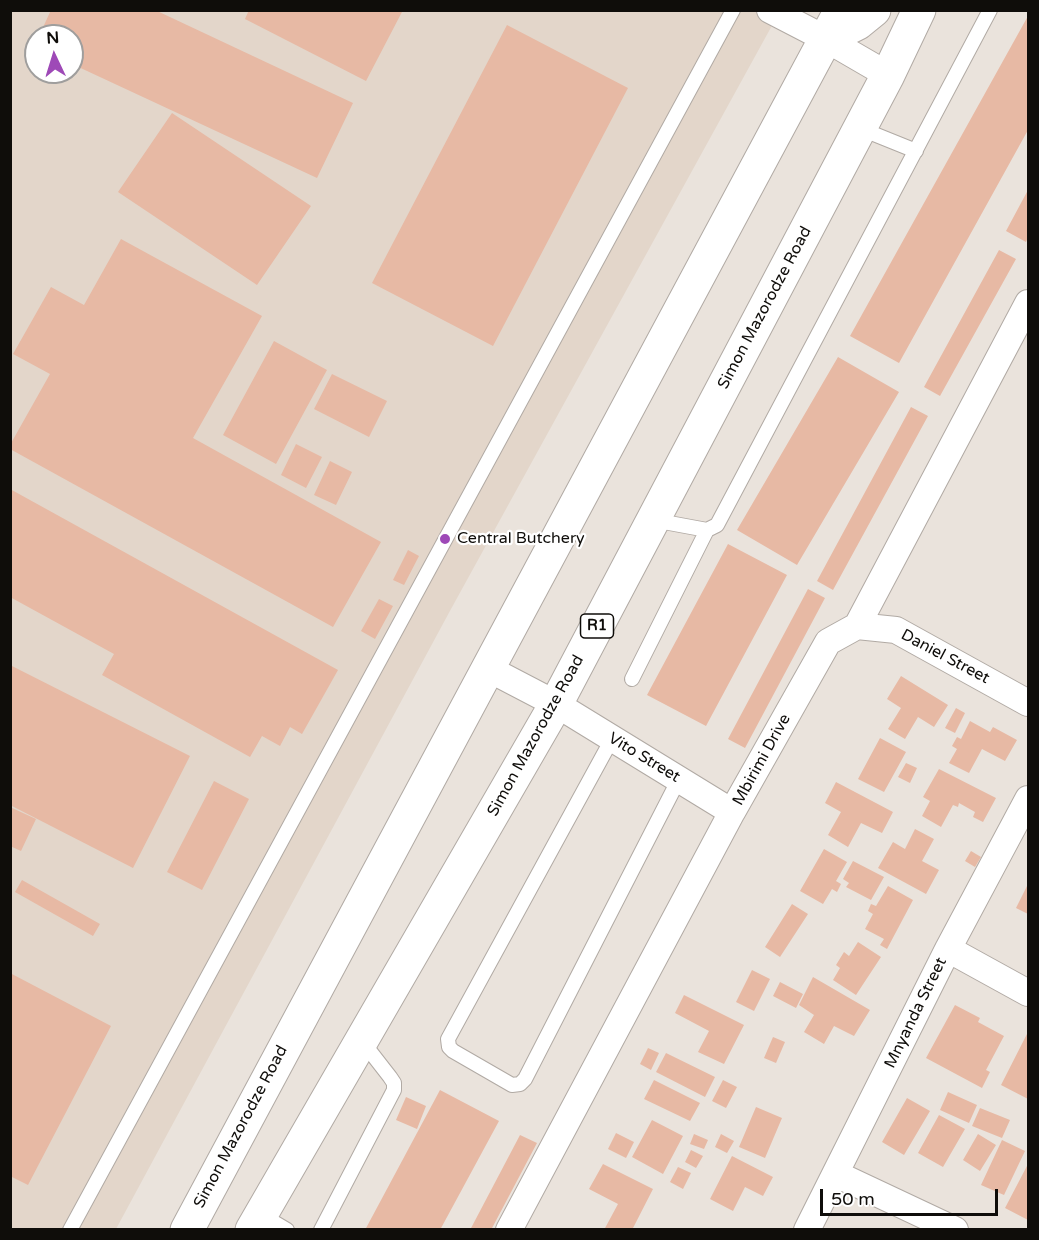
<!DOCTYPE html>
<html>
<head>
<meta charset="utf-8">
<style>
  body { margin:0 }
  #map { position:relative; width:1039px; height:1240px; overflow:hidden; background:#eae3dc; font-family:"Varela Round",sans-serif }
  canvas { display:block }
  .frame { position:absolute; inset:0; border:12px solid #0f0d0a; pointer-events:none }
  .north { position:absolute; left:24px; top:24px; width:60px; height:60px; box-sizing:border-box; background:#fff; border:2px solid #9f9e9d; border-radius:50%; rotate:356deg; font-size:16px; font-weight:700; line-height:24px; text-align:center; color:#0f0d0a }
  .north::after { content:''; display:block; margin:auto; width:21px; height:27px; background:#9e49b7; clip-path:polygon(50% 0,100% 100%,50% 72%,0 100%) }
  .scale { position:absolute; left:820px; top:1189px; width:178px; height:27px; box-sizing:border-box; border:3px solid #0f0d0a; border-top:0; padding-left:8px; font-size:18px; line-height:21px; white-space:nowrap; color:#0f0d0a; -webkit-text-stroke:4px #fff; paint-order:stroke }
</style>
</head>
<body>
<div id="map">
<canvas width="1039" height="1240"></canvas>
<div class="frame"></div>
<div class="north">N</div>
<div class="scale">50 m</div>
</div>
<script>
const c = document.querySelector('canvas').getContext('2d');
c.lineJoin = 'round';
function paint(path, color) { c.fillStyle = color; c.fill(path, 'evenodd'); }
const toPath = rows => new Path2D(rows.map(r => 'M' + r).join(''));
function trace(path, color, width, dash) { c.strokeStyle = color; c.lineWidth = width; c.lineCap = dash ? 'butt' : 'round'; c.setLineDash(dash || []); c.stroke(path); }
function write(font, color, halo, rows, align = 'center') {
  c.font = font + ' "Varela Round",sans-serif'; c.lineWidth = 4.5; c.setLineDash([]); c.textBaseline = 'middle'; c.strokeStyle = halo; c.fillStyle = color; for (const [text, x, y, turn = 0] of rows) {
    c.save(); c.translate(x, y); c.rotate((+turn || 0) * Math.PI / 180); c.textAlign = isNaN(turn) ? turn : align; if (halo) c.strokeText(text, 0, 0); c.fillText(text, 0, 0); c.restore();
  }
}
paint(toPath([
  [10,11,780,11,451,609,116,1229,11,1229],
  [36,36,72,36,72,72,36,72]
]), '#e3d6ca');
paint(toPath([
  [51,10,155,10,353,103,317,178,72,64,72,36,39,36],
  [249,10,403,10,366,81,245,19],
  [1028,16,1028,130,899,363,850,336],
  [507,25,628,88,493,346,372,283],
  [172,113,311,206,257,285,118,192],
  [1028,190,1028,237,1026,242,1006,231],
  [121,239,262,316,193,438,381,542,333,627,10,449,10,445,50,374,13,354,51,287,84,305],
  [999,250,1016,259,940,396,924,387],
  [274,341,327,370,276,464,223,435],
  [838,357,899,392,797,565,737,530],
  [332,374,387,401,369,437,314,409],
  [911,407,928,416,833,590,817,581],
  [296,444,322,457,306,488,281,475],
  [330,461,352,472,336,505,314,495],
  [10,489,338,670,302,734,290,727,280,746,262,736,250,757,102,675,114,654,10,597],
  [728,544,787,575,706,726,647,695],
  [408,550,419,556,404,585,393,580],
  [808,589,825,598,745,748,728,739],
  [379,599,393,606,375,639,361,631],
  [10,665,190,756,133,868,10,805],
  [901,676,948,705,934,727,918,717,905,739,888,729,901,708,887,699],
  [956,708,965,713,955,733,945,728],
  [970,721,990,732,993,727,1017,740,1005,761,982,749,969,773,949,763,957,749,952,746,957,737,961,739],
  [880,738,906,752,884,792,858,779],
  [906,763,917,768,910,783,898,777],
  [939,769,996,798,983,822,973,817,975,812,959,803,958,807,953,805,941,827,922,816,930,801,923,797],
  [214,781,249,799,202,890,167,872],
  [836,782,893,812,882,833,861,823,848,847,828,835,841,812,825,803],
  [10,807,36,819,21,851,10,846],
  [915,829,934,839,922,861,939,870,926,894,878,868,893,842,905,849],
  [824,849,847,862,836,881,841,884,837,892,832,889,823,904,800,891],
  [971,851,981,857,975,867,965,861],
  [853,861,884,877,871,900,846,887,849,883,843,879],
  [22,880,100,924,93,936,15,892],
  [1028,884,1028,914,1016,908],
  [888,886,913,900,887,949,880,945,884,939,865,929,873,914,868,911,871,904,876,906],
  [792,904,808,914,780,957,765,947],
  [858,942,881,957,856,995,833,980,840,968,836,965,844,952,849,956],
  [752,970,770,979,754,1011,736,1002],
  [10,973,111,1026,28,1185,10,1176],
  [813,977,870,1010,854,1036,834,1026,824,1044,804,1032,814,1015,799,1005],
  [780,982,803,994,796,1008,773,996],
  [684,995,744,1025,724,1064,698,1052,709,1031,675,1013],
  [955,1005,980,1018,978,1022,1004,1036,986,1070,990,1072,982,1088,926,1058],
  [1028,1032,1028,1099,1001,1085],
  [773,1037,785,1042,776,1063,764,1058],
  [648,1048,659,1053,651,1070,640,1064],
  [666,1053,715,1077,705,1097,656,1072],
  [654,1080,700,1103,690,1121,644,1099],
  [723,1080,737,1087,726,1108,712,1101],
  [440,1090,499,1121,440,1230,365,1230],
  [948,1092,977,1105,969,1123,940,1110],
  [406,1097,426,1106,417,1129,396,1120],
  [907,1098,930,1111,904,1155,882,1142],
  [756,1107,782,1118,765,1158,739,1147],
  [980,1108,1010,1120,1002,1138,972,1126],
  [939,1115,965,1129,943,1167,918,1153],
  [652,1120,683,1136,663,1174,632,1157],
  [616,1133,634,1142,626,1158,608,1149],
  [694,1134,708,1140,704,1149,690,1144],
  [721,1134,734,1141,727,1153,715,1147],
  [978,1134,996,1145,980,1171,963,1160],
  [520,1135,537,1143,491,1230,470,1230],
  [1002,1140,1025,1151,1004,1195,981,1185],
  [691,1150,703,1156,696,1168,685,1162],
  [732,1156,773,1177,763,1196,745,1187,733,1211,710,1199],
  [603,1164,653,1189,632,1230,604,1230,618,1204,589,1189],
  [1028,1164,1028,1220,1005,1208],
  [678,1167,691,1173,683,1189,670,1182]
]), '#e7b9a4');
const lane = toPath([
  [859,128,916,151],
  [653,520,707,530,717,525,990,10],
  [632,679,707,530],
  [612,739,448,1039,449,1047,453,1051,512,1085,520,1084,525,1079,679,779],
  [260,1214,287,1230],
  [70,1230,733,10],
  [321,1230,394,1090,394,1083,390,1077,362,1041]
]);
const street = toPath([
  [770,10,826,39,888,75],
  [857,626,896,630,1028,703],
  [487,668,556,704,732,812],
  [948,949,1028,993],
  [836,1174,955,1230],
  [509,1230,732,812,828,642,857,626,1028,303],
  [807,1230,948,949,1028,799]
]);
const highway = toPath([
  [826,39,858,23,874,10],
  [187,1230,841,10],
  [252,1230,556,704,888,75,919,10]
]);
trace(lane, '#b1aaa4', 16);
trace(street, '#b1aaa4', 28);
trace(highway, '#b1aaa4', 35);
trace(lane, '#fff', 14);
trace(street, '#fff', 26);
trace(highway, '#fff', 33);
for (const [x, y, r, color] of [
  [445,539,6,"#9e49b7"]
]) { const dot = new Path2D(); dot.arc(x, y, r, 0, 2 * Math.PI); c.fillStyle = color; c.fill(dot); trace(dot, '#fff', 2); }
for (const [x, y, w] of [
  [597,626,33]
]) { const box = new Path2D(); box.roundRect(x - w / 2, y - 12, w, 24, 4.5); c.fillStyle = '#fff'; c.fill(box); trace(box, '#0f0d0a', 1.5); }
write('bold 15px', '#0f0d0a', null, [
  ["R1",597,626]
]);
write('16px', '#0f0d0a', '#fff', [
  ["Simon Mazorodze Road",765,308,-62],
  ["Daniel Street",945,657,28],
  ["Simon Mazorodze Road",536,736,-61],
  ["Vito Street",644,758,31],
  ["Mbirimi Drive",762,760,-61],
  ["Mnyanda Street",916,1013,-64],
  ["Simon Mazorodze Road",241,1127,-62]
]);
write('16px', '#0f0d0a', '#fff', [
  ["Central Butchery",457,539]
], 'left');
</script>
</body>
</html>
